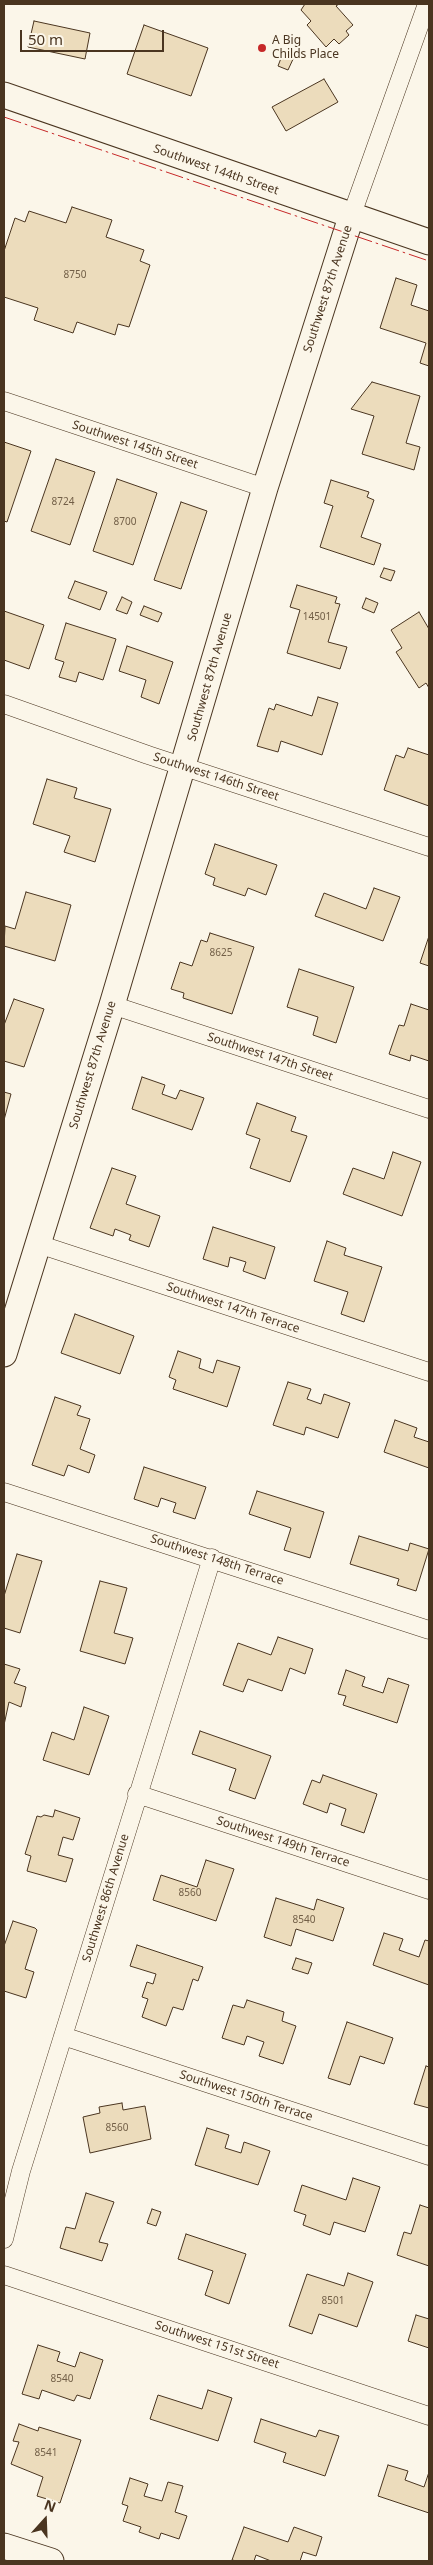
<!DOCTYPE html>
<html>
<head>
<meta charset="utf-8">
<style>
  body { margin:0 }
  #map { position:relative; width:433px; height:2565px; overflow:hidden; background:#fbf6e9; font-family:"Noto Sans",sans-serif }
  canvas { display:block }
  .frame { position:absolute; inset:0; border:5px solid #4a3520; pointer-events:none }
  .north { position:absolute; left:20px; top:2495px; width:50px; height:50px; -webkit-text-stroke:4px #fbf6e9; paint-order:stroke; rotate:20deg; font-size:14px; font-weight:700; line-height:20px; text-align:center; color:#4a3520 }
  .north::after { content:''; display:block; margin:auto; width:18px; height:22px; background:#4a3520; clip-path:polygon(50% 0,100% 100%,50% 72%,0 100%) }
  .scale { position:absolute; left:20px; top:30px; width:144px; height:22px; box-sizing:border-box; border:2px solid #4a3520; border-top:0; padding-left:6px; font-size:15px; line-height:18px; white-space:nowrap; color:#4a3520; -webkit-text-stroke:4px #fbf6e9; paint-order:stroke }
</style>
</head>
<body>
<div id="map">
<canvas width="433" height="2565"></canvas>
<div class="frame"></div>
<div class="north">N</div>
<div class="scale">50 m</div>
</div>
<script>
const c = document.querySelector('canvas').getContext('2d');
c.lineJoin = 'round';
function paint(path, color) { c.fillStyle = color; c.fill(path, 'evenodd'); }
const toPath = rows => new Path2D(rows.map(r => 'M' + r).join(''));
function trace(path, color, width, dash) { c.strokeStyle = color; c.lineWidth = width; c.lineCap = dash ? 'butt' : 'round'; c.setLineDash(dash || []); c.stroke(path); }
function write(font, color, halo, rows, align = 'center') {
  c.font = font + ' "Noto Sans",sans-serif'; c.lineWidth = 4; c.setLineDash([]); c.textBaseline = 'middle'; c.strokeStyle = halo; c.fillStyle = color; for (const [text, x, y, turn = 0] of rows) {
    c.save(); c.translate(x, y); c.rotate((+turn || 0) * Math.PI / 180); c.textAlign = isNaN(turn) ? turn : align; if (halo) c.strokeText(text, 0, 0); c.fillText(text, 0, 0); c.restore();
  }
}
const building = toPath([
  [305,4,339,4,336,6,353,25,346,31,349,35,339,44,334,39,326,47,307,25,311,21,301,10,305,4],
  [34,21,90,33,85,59,28,47,34,21],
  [144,25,208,48,191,96,127,74,144,25],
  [283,53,294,57,288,70,278,66,283,53],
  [324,79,338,102,286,131,272,107,324,79],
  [72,207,112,220,106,237,144,250,140,261,150,265,129,327,118,324,115,335,77,322,73,333,34,320,38,308,4,297,4,251,15,218,25,222,29,211,66,223,72,207],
  [396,278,417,285,411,305,429,311,429,366,420,363,426,343,380,328,396,278],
  [372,382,420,396,406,443,420,447,414,470,362,454,374,416,351,409,372,382],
  [4,442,31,451,7,522,4,521,4,442],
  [56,459,95,472,70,545,31,531,56,459],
  [117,479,157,493,133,565,93,551,117,479],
  [331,480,369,492,367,497,374,500,361,537,381,544,374,565,320,547,333,506,324,503,331,480],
  [181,502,207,511,181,589,154,580,181,502],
  [384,568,395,571,391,581,380,577,384,568],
  [75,581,107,592,100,610,68,598,75,581],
  [297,585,337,597,335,603,340,604,328,642,347,647,340,669,287,653,300,610,290,607,297,585],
  [122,597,132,602,127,614,116,610,122,597],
  [366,598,378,603,374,613,362,608,366,598],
  [144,606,162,613,158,622,140,615,144,606],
  [4,611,44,625,29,669,4,660,4,611],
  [419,612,429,629,429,688,426,683,419,688,396,652,402,648,391,630,419,612],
  [66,623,116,639,103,680,79,672,76,682,59,677,64,662,55,659,66,623],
  [127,646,173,662,159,704,141,697,146,680,119,671,127,646],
  [318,697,338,703,322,755,281,741,278,752,257,746,269,708,274,710,276,704,312,716,318,697],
  [408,748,429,755,429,806,384,790,396,755,404,758,408,748],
  [47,779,77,788,74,798,111,809,95,862,64,852,70,836,33,824,47,779],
  [215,844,277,865,266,895,248,888,245,896,213,885,215,878,205,874,215,844],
  [374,888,400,897,383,941,315,916,324,893,366,909,374,888],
  [26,892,71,905,55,961,4,946,5,926,15,929,26,892],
  [210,933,254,947,232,1014,183,998,184,993,171,989,180,962,192,966,201,940,207,942,210,933],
  [429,936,429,966,420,963,429,936],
  [299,969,354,987,336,1043,313,1035,318,1017,287,1007,299,969],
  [14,999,44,1009,24,1067,4,1061,4,1025,14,999],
  [411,1004,429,1010,429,1061,411,1055,410,1061,389,1054,399,1025,404,1026,411,1004],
  [142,1077,165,1085,162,1094,176,1099,180,1090,204,1098,192,1130,132,1109,142,1077],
  [4,1092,11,1094,4,1120,4,1092],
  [257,1103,296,1117,291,1131,307,1136,290,1182,250,1168,260,1139,246,1134,257,1103],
  [393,1152,421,1162,402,1216,343,1194,353,1168,384,1179,393,1152],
  [112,1168,136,1176,126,1204,160,1216,149,1247,129,1240,131,1235,115,1229,113,1236,90,1228,112,1168],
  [213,1227,275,1247,265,1279,243,1271,246,1262,230,1257,228,1267,203,1259,213,1227],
  [327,1241,346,1248,344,1255,382,1267,364,1322,341,1314,348,1292,314,1281,327,1241],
  [75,1314,134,1336,120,1374,61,1353,75,1314],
  [178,1351,201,1359,199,1368,213,1373,217,1360,240,1367,227,1407,173,1389,176,1380,169,1377,178,1351],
  [288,1382,311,1389,307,1399,321,1404,324,1394,350,1403,338,1438,306,1427,304,1435,273,1425,288,1382],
  [55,1397,81,1406,77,1415,90,1419,80,1449,95,1455,89,1473,68,1465,64,1476,32,1465,55,1397],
  [395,1420,417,1428,414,1437,429,1442,429,1468,384,1452,395,1420],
  [144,1467,206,1487,195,1519,173,1512,176,1503,161,1498,158,1507,134,1499,144,1467],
  [257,1491,324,1512,310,1558,284,1550,291,1528,249,1514,257,1491],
  [359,1536,408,1551,410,1543,429,1549,416,1591,397,1585,399,1579,350,1564,359,1536],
  [17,1554,42,1561,20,1633,4,1628,4,1596,17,1554],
  [100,1581,127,1588,114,1633,133,1638,125,1664,80,1651,100,1581],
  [278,1637,313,1649,305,1674,290,1668,282,1691,248,1679,243,1692,223,1685,238,1643,271,1655,278,1637],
  [4,1664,20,1669,14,1683,26,1687,21,1707,9,1702,4,1725,4,1664],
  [346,1670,365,1677,362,1686,383,1693,388,1678,409,1685,397,1723,343,1705,346,1696,338,1694,346,1670],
  [84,1707,109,1716,89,1775,43,1760,52,1732,74,1740,84,1707],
  [200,1731,271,1756,255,1799,229,1790,236,1769,192,1754,200,1731],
  [323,1775,377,1794,364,1833,341,1825,346,1809,330,1803,327,1813,303,1804,312,1780,320,1783,323,1775],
  [55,1810,80,1818,73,1840,63,1837,58,1855,73,1859,66,1882,27,1871,31,1856,25,1854,37,1816,41,1817,44,1815,53,1817,55,1810],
  [206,1860,234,1869,216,1921,153,1900,161,1875,197,1887,206,1860],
  [276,1898,314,1910,317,1899,344,1908,333,1941,296,1929,291,1946,264,1937,276,1898],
  [13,1921,35,1928,37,1930,25,1969,34,1972,26,1998,4,1991,4,1946,13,1921],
  [384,1933,403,1939,399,1950,419,1957,425,1940,429,1941,429,1985,373,1965,384,1933],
  [137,1945,203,1967,198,1981,193,1979,183,2010,173,2007,166,2026,142,2017,148,1999,142,1997,147,1982,153,1984,156,1974,130,1966,137,1945],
  [296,1958,312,1963,308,1974,292,1969,296,1958],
  [247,2000,284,2012,282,2021,296,2026,283,2064,259,2056,264,2042,247,2036,244,2045,222,2038,233,2005,244,2008,247,2000],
  [347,2022,393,2038,384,2064,360,2056,350,2085,328,2078,347,2022],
  [426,2066,429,2067,429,2108,414,2104,426,2066],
  [122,2103,123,2110,145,2106,151,2139,90,2153,83,2117,100,2113,99,2107,122,2103],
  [207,2128,229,2135,225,2148,241,2153,244,2142,270,2151,258,2185,195,2165,207,2128],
  [353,2178,380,2187,365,2232,334,2222,330,2235,303,2225,306,2215,294,2211,302,2185,346,2200,353,2178],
  [86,2193,114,2202,99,2242,108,2244,102,2261,60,2248,66,2227,75,2229,86,2193],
  [420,2205,429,2208,429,2266,397,2255,404,2232,411,2234,420,2205],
  [152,2209,161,2212,156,2226,147,2223,152,2209],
  [186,2234,246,2254,229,2304,205,2295,213,2271,178,2259,186,2234],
  [348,2273,373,2282,357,2327,319,2314,312,2334,289,2326,307,2274,344,2286,348,2273],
  [416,2315,429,2319,429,2348,408,2341,416,2315],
  [38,2345,60,2352,57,2361,75,2367,80,2352,103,2360,90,2399,77,2395,74,2401,42,2390,39,2399,22,2394,38,2345],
  [208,2390,232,2398,218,2441,150,2419,158,2395,202,2409,208,2390],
  [261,2419,316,2437,319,2430,339,2436,325,2476,283,2462,286,2453,254,2442,261,2419],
  [19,2424,38,2431,39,2427,81,2440,60,2503,37,2496,43,2477,11,2464,19,2442,13,2441,19,2424],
  [388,2465,408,2471,405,2480,424,2487,429,2472,429,2513,378,2496,388,2465],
  [130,2478,148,2484,144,2496,162,2501,168,2482,183,2486,175,2512,187,2516,179,2539,161,2533,159,2539,139,2532,141,2527,123,2521,128,2506,122,2504,130,2478],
  [244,2527,288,2542,294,2527,322,2537,316,2556,303,2552,300,2561,271,2561,256,2555,254,2561,237,2561,232,2560,244,2527]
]);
paint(building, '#ecdcbc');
trace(building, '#4a3520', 1);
const street = toPath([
  [351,217,427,4],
  [4,401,265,488],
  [4,704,148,755,429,847],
  [112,1005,429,1109],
  [38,1244,429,1372],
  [4,1492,429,1630],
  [137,1794,429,1890],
  [63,2036,429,2156],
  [4,2239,21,2171,212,1558],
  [4,2275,429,2416]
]);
const secondary = toPath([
  [4,95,429,242],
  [4,1354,112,1005,265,488,351,217],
  [4,2546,51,2561]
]);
trace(street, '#4a3520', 19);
trace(secondary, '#4a3520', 27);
trace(street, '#fbf6e9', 18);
trace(secondary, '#fbf6e9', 25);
trace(toPath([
  [4,117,429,261]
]), '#c62828', 1, [18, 4, 2.5, 4]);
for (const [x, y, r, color] of [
  [262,48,5,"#c62828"]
]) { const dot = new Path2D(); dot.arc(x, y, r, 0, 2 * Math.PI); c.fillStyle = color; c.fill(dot); trace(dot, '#fbf6e9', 2); }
write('10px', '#725f47', null, [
  ["8750",75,275],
  ["8724",63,502],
  ["8700",125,522],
  ["14501",317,617],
  ["8625",221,953],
  ["8560",190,1893],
  ["8540",304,1920],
  ["8560",117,2128],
  ["8501",333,2301],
  ["8540",62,2379],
  ["8541",46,2453]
]);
write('12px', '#4a3520', '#fbf6e9', [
  ["A Big",272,41],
  ["Childs Place",272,55]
], 'left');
write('12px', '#4a3520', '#fbf6e9', [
  ["Southwest 144th Street",216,170,19],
  ["Southwest 87th Avenue",328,289,-72],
  ["Southwest 145th Street",135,445,18],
  ["Southwest 87th Avenue",210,677,-74],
  ["Southwest 146th Street",216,777,18],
  ["Southwest 147th Street",270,1057,18],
  ["Southwest 87th Avenue",93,1065,-73],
  ["Southwest 147th Terrace",233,1308,18],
  ["Southwest 148th Terrace",217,1560,18],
  ["Southwest 149th Terrace",283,1842,18],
  ["Southwest 86th Avenue",106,1898,-73],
  ["Southwest 150th Terrace",246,2096,18],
  ["Southwest 151st Street",217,2345,18]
]);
</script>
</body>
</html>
